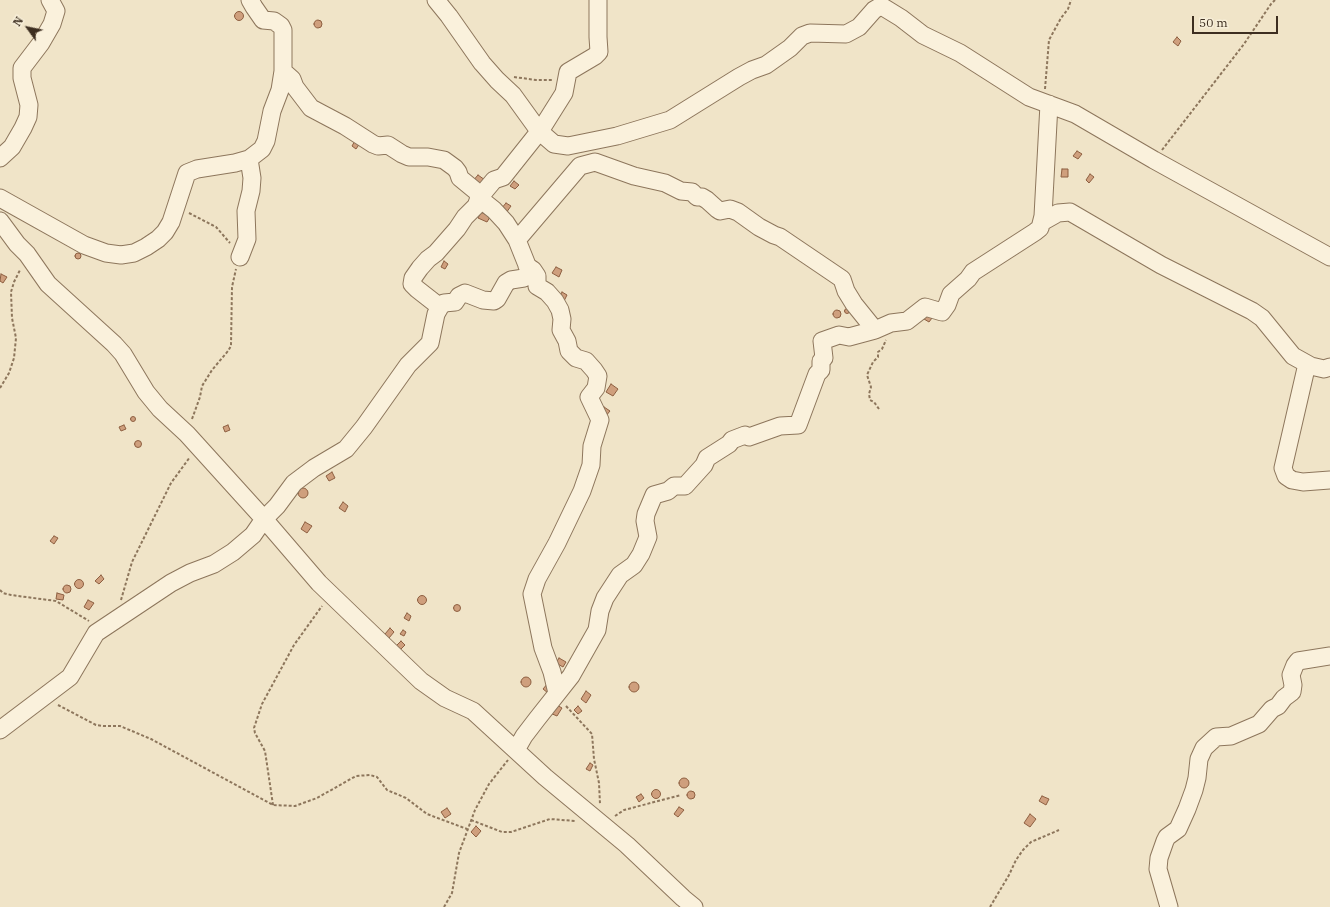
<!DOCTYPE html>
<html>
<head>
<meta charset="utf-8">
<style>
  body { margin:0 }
  #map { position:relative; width:1330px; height:907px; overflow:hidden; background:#f0e4c8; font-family:"IBM Plex Serif",serif }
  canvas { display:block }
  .north { position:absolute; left:8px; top:8px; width:40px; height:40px; -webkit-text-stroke:3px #f7eed8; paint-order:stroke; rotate:303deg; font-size:11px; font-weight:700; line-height:16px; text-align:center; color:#3d2e20 }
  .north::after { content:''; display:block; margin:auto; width:14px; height:18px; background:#3d2e20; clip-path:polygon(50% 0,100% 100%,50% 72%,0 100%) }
  .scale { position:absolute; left:1192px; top:16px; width:86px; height:18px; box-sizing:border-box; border:2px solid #3d2e20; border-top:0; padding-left:5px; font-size:12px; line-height:14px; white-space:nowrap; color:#3d2e20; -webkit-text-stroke:3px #f7eed8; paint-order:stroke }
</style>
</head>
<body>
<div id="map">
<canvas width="1330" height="907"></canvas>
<div class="north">N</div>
<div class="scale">50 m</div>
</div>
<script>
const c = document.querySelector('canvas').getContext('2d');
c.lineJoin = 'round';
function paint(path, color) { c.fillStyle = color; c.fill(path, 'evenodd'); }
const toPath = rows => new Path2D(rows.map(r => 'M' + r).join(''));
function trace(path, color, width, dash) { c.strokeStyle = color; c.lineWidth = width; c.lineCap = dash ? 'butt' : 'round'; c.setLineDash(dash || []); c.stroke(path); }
const building = toPath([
  '234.5 16a4.5 4.5 0 1 1 9 0a4.5 4.5 0 1 1-9 0Z',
  '314 24a4 4 0 1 1 8 0a4 4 0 1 1-8 0Z',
  [1177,37,1181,41,1178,46,1173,42,1177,37],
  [356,139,360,143,356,149,352,146,356,139],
  [1077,151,1082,154,1078,159,1073,156,1077,151],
  [1062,169,1068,169,1068,177,1061,177,1062,169],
  [1090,174,1094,177,1089,183,1086,180,1090,174],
  [478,175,485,180,479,188,472,182,478,175],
  [514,181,519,185,515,189,510,186,514,181],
  [506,203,511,206,506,213,501,209,506,203],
  [481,212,490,217,487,222,478,218,481,212],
  '75 256a3 3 0 1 1 6 0a3 3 0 1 1-6 0Z',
  [444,261,448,264,445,269,441,267,444,261],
  [556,267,562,270,559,277,552,273,556,267],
  [1,274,7,277,3,283,0,281,1,274],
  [562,292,567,295,564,301,559,298,562,292],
  '844.5 311a2.5 2.5 0 1 1 5 0a2.5 2.5 0 1 1-5 0Z',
  '833 314a4 4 0 1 1 8 0a4 4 0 1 1-8 0Z',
  [927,315,932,318,929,322,924,319,927,315],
  [611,384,618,389,613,396,606,392,611,384],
  [604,407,610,411,605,417,600,413,604,407],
  '130.5 419a2.5 2.5 0 1 1 5 0a2.5 2.5 0 1 1-5 0Z',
  [124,425,126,429,121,431,119,427,124,425],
  [228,425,230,430,225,432,223,427,228,425],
  '134.5 444a3.5 3.5 0 1 1 7 0a3.5 3.5 0 1 1-7 0Z',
  [332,472,335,478,329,481,326,476,332,472],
  '298 493a5 5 0 1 1 10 0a5 5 0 1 1-10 0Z',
  [343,502,348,506,345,512,339,508,343,502],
  [305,522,312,526,307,533,301,529,305,522],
  [54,536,58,538,54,544,50,541,54,536],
  [101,575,104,579,99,584,95,581,101,575],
  '74.5 584a4.5 4.5 0 1 1 9 0a4.5 4.5 0 1 1-9 0Z',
  '63 589a4 4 0 1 1 8 0a4 4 0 1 1-8 0Z',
  [57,593,64,595,63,600,56,599,57,593],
  '417.5 600a4.5 4.5 0 1 1 9 0a4.5 4.5 0 1 1-9 0Z',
  [88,600,94,603,89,610,84,607,88,600],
  '453.5 608a3.5 3.5 0 1 1 7 0a3.5 3.5 0 1 1-7 0Z',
  [407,613,411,616,409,621,404,618,407,613],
  [390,628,394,632,389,638,385,634,390,628],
  [403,630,406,632,404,636,400,634,403,630],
  [401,641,405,645,400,650,396,646,401,641],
  [559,658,566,662,563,667,556,663,559,658],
  '521 682a5 5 0 1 1 10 0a5 5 0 1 1-10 0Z',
  '629 687a5 5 0 1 1 10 0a5 5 0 1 1-10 0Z',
  [548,683,552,686,548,693,543,689,548,683],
  [586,691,591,695,586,703,581,699,586,691],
  [555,704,562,708,557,716,550,713,555,704],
  [578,706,582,711,578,714,574,710,578,706],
  [590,763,593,765,590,771,586,769,590,763],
  '679 783a5 5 0 1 1 10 0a5 5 0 1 1-10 0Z',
  '651.5 794a4.5 4.5 0 1 1 9 0a4.5 4.5 0 1 1-9 0Z',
  '687 795a4 4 0 1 1 8 0a4 4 0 1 1-8 0Z',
  [641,794,644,798,639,802,636,797,641,794],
  [1042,796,1049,799,1046,805,1039,801,1042,796],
  [679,807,684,810,678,817,674,814,679,807],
  [447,808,451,814,445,818,441,812,447,808],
  [1030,814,1036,819,1030,827,1024,823,1030,814],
  [476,826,481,831,476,837,471,832,476,826]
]);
paint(building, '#cf9f7d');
trace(building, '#8d5f41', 1);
const minor = toPath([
  [436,0,449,16,482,63,497,80,513,95,539,131,554,144,568,146,617,136,670,120,739,77,752,70,766,65,790,48,802,36,810,33,846,34,859,27,874,10,879,7,883,7,901,18,923,35,960,53,1029,97,1075,114,1154,160,1330,257],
  [0,158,12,147,23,128,28,117,29,105,22,78,22,68,41,43,52,24,56,11,50,0],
  [0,198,84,245,106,253,121,255,134,253,146,247,158,239,165,232,171,222,187,173,197,169,235,163,249,159,262,149,266,141,272,111,280,90,283,71,283,30,281,26,274,21,263,20,254,7,250,0],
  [0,221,17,244,27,254,48,284,114,344,123,354,146,392,160,409,187,434,264,519,319,583,421,681,445,698,473,711,545,777,627,845,683,898,694,907],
  [1042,222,1058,213,1070,212,1161,265,1252,311,1262,318,1293,356,1311,366,1324,369,1330,367],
  [517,240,580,166,595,162,634,176,665,183,681,191,692,192,697,197,702,197,707,200,717,209,720,211,730,209,738,212,759,227,774,235,780,237,842,279,846,291,854,304,875,330],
  [240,257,247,239,246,211,251,191,252,178,249,159],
  [527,266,533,270,537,276,537,286,547,292,555,301,560,310,562,319,561,330,567,341,569,351,576,358,586,361,594,370,598,376,596,388,589,397,600,420,592,446,591,465,582,491,557,543,537,579,532,594,543,648,552,672,557,693],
  [440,307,417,289,412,284,413,278,420,268,428,259,436,253,457,229,465,217,476,206,479,198,494,180,503,177,542,128,564,93,568,72,595,56,599,52,598,37,598,0],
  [1307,364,1283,468,1286,476,1292,480,1303,482,1330,480],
  [0,730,70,677,96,633,171,583,190,573,214,564,233,552,253,535,264,519,277,506,294,483,314,468,346,449,364,427,408,365,430,343,436,314,440,307,444,303,455,302,459,296,465,293,483,300,494,301,497,299,506,283,511,280,524,278,528,275,529,270,517,240,506,223,494,210,479,198,477,192,460,178,458,172,455,168,444,160,428,157,409,157,402,154,388,145,378,146,373,144,345,126,311,108,295,87,292,79,283,71],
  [516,750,524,736,537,719,571,676,597,630,600,611,605,598,620,575,634,565,641,554,648,537,645,521,646,514,654,495,668,491,674,486,685,486,704,465,707,458,729,444,732,440,745,435,749,437,780,426,798,425,817,374,821,370,821,361,824,358,822,341,839,335,849,337,875,330,891,323,907,321,925,307,942,312,947,305,951,294,968,279,973,272,1035,232,1040,228,1043,216,1049,104],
  [1169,907,1158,869,1159,858,1165,841,1167,837,1178,829,1187,809,1194,790,1197,778,1199,759,1204,748,1216,737,1231,736,1259,724,1272,709,1278,706,1284,698,1292,692,1293,685,1291,675,1295,665,1298,661,1330,656]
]);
trace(minor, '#8d765c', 19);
trace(toPath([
  [514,77,536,80,553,80],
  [1045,89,1049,40,1061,18,1068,9,1071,0],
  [1162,150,1244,44,1271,4,1275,0],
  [189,213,216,227,230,243],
  [0,388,9,373,14,358,16,338,12,318,11,292,14,282,20,270],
  [879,409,874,402,870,400,869,394,871,387,867,375,873,362,878,357,878,352,882,349,886,340],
  [192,419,200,397,202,386,212,370,228,351,231,346,232,287,236,269],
  [0,590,3,593,11,595,56,601,89,621],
  [121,600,132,562,171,483,190,457],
  [58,705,96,725,103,726,120,726,151,739,273,805,295,806,317,798,356,776,370,775,377,777,387,790,406,798,427,814,467,829],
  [566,706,592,734,594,759,599,783,600,804],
  [273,805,265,751,255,733,254,728,262,704,294,645,322,606],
  [615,816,624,810,681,795],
  [471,820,502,832,511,832,550,819,575,821],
  [444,907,452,893,459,853,475,810,489,784,508,760],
  [990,907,1009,875,1016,860,1023,850,1031,842,1059,830]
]), '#8d765c', 2, [3, 2]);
trace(minor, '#faf1dc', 17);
</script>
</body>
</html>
